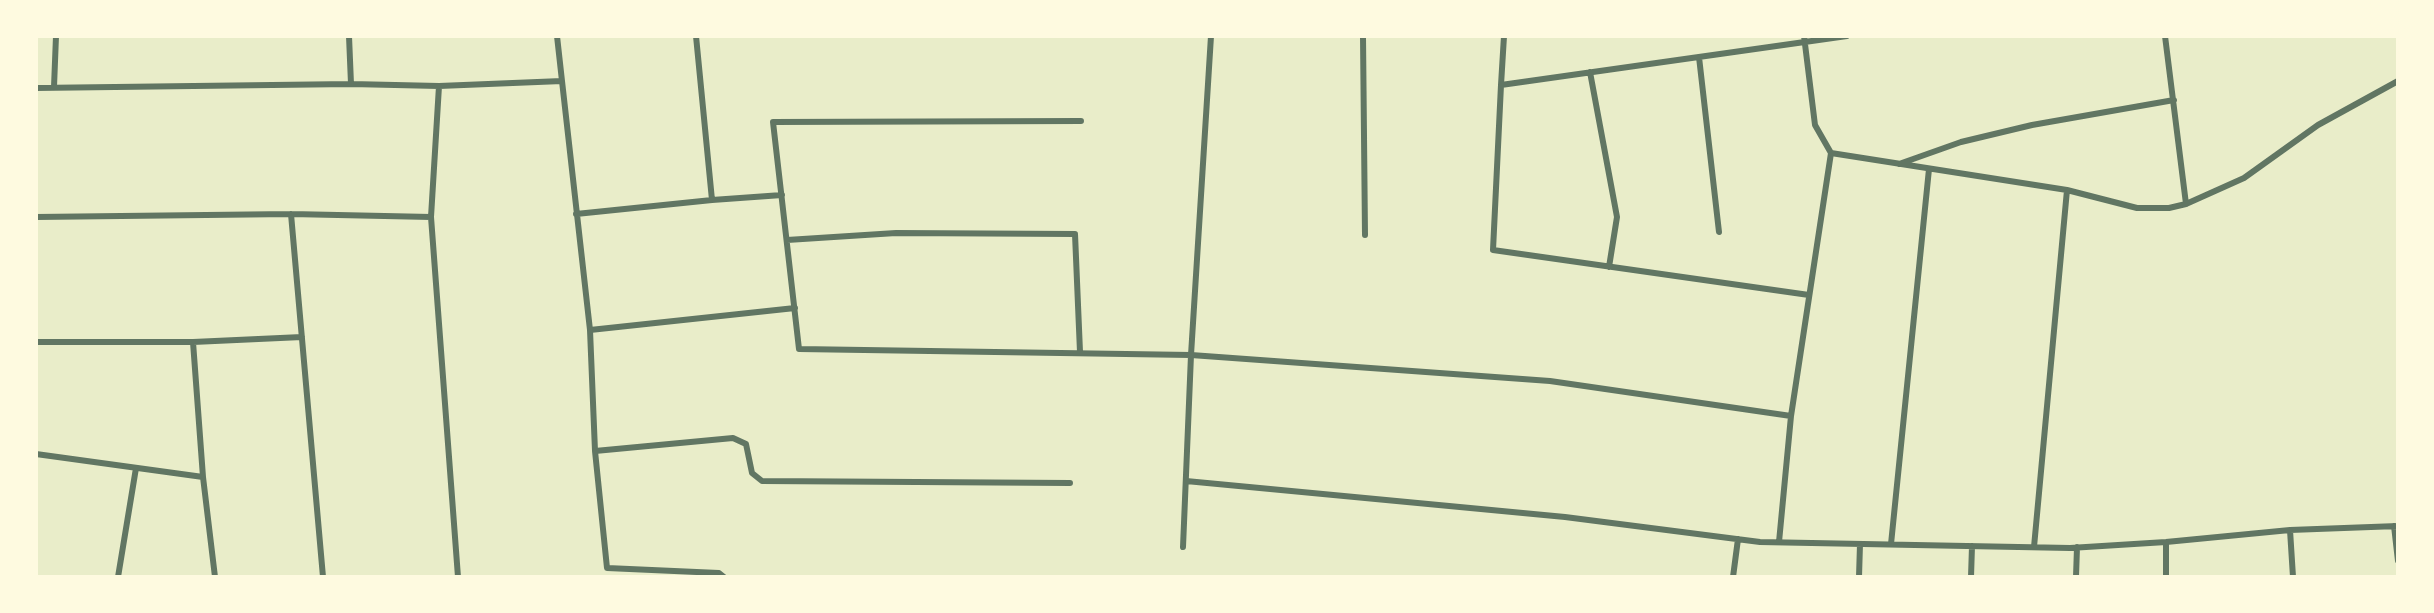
<!DOCTYPE html>
<html>
<head>
<meta charset="utf-8">
<style>
  body { margin:0 }
  #map { position:relative; width:2434px; height:613px; overflow:hidden; background:#e9edc9; font-family:Literata,serif }
  canvas { display:block }
  .frame { position:absolute; inset:0; border:38px solid #fefae0; pointer-events:none }
</style>
</head>
<body>
<div id="map">
<canvas width="2434" height="613"></canvas>
<div class="frame"></div>
</div>
<script>
const c = document.querySelector('canvas').getContext('2d');
c.lineJoin = 'round';
const toPath = rows => new Path2D(rows.map(r => 'M' + r).join(''));
function trace(path, color, width, dash) { c.strokeStyle = color; c.lineWidth = width; c.lineCap = dash ? 'butt' : 'round'; c.setLineDash(dash || []); c.stroke(path); }
trace(toPath([
  [349,36,351,84],
  [1363,36,1365,235],
  [1804,36,1815,125,1831,153],
  [2165,36,2186,204],
  [1699,57,1719,232],
  [1590,72,1617,217,1609,267],
  [562,81,590,330,595,451,607,568,719,573,724,577],
  [1501,85,1504,36],
  [439,86,431,217,458,577],
  [54,87,56,36],
  [36,88,351,84,439,86,562,81,557,36],
  [1081,121,773,122,799,349,1191,355,1550,381,1791,416],
  [1899,164,1961,142,2032,125,2174,100],
  [712,200,782,195],
  [291,214,323,577],
  [576,214,712,200,696,36],
  [36,217,291,214,431,217],
  [787,240,896,233,1075,234,1080,352],
  [1809,295,1493,250,1501,85,1847,36],
  [590,330,795,308],
  [36,342,193,342,302,337],
  [595,451,733,438,746,444,752,473,762,481,1070,483],
  [36,454,203,477,193,342],
  [203,477,215,577],
  [1186,481,1565,517,1760,542,2070,548,2166,542,2290,530,2398,526],
  [2394,526,2398,561],
  [2290,530,2293,577],
  [1779,542,1791,416,1831,153,2067,190,2137,208,2169,208,2186,204,2244,178,2318,125,2398,81],
  [2166,542,2166,577],
  [1891,544,1929,169],
  [1183,547,1191,355,1211,36],
  [2034,547,2067,190],
  [118,577,136,468],
  [1733,577,1738,539],
  [1859,577,1860,544],
  [1971,577,1972,546],
  [2076,577,2077,547]
]), '#617663', 6);
</script>
</body>
</html>
